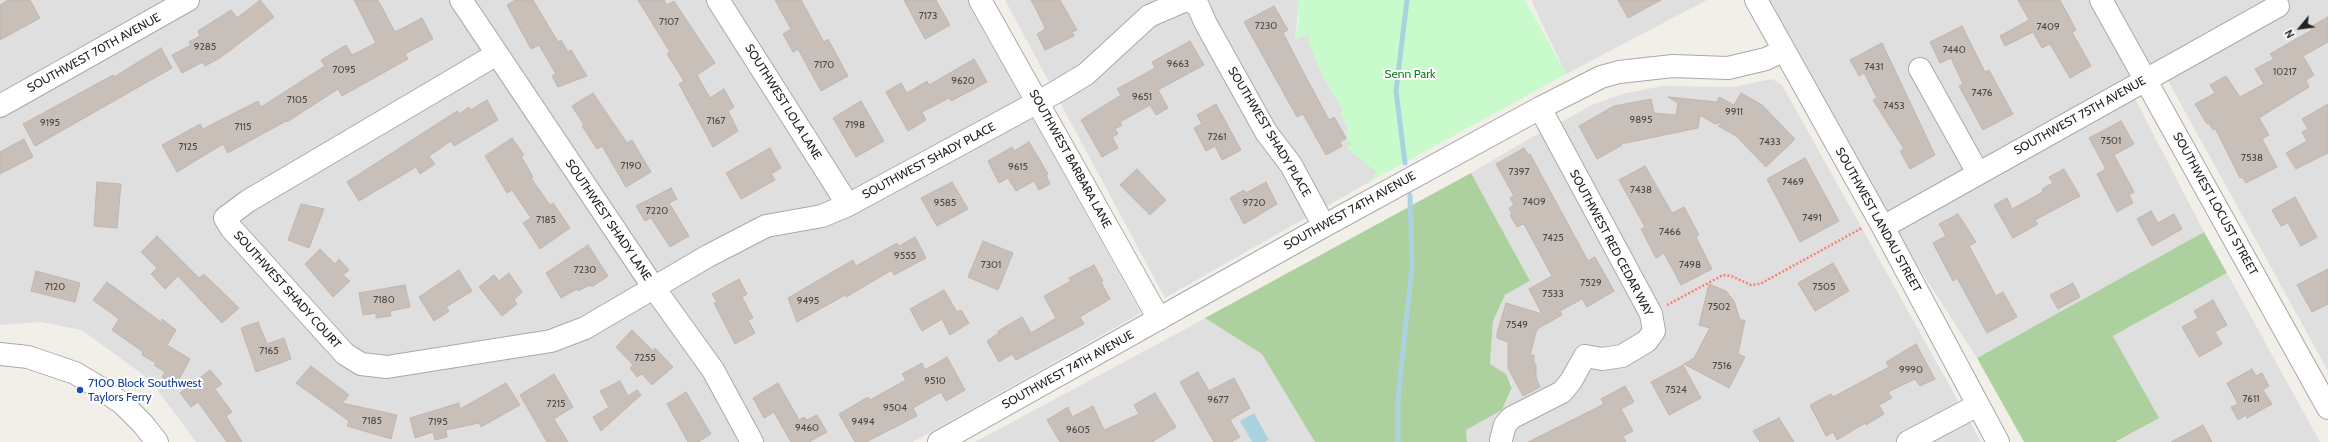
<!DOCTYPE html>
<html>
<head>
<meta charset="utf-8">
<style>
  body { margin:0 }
  #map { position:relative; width:2328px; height:442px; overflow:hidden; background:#f2efe9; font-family:Cabin,sans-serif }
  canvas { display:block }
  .north { position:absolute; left:2280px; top:8px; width:40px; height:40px; -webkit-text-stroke:3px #fff; paint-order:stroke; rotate:241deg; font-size:11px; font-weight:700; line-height:16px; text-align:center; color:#222 }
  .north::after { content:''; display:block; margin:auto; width:14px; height:18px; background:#222; clip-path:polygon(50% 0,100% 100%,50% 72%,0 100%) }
</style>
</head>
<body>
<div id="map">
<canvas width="2328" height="442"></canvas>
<div class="north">N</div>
</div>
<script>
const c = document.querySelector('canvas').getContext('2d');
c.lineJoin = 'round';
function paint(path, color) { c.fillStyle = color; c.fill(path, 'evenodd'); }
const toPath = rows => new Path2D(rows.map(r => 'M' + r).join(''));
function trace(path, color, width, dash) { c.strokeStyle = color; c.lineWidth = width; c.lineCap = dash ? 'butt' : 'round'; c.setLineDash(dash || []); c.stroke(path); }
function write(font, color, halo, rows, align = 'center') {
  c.font = font + ' Cabin,sans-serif'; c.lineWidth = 4; c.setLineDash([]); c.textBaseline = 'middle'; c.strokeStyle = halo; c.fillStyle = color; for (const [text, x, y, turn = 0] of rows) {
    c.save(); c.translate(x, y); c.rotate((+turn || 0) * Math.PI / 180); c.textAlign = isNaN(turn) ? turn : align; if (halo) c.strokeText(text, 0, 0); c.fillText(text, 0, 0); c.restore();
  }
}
paint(toPath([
  [0,0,967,0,1141,313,913,442,196,442,150,380,82,330,41,322,0,325],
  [1005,0,1299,0,1295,40,1309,33,1322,74,1343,111,1340,113,1348,128,1352,146,1346,146,1377,172,1371,181,1165,298],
  [1531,0,1707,0,1566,74],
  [1746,0,2328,0,2328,371,2166,77,2134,97,2204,232,1977,358],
  [1772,79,1782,85,1981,442,1467,442,1466,430,1502,410,1512,391,1512,384,1503,372,1490,364,1493,321,1505,295,1530,281,1471,173,1546,129,1547,130,1592,105,1622,94,1663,86,1733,87],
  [2227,273,2320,442,2115,442,2158,418,2113,336],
  [1282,277,1373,442,975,442,1152,347]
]), '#e0dfdf');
paint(toPath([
  [1471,173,1530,281,1505,295,1493,321,1490,364,1506,374,1512,388,1502,410,1466,430,1467,442,1315,442,1262,354,1205,318],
  [2204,232,2227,273,2113,336,2159,418,2115,442,2024,442,1977,358]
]), '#add19e');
paint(toPath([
  [1299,0,1525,0,1566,74,1371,181,1376,172,1345,146,1352,146,1346,136,1348,128,1340,113,1343,111,1322,74,1308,42,1309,33,1295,40,1299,20,1297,5]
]), '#c8facc');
paint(toPath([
  [1254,413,1269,440,1265,442,1252,442,1240,421]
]), '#aad3df');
trace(toPath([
  [1405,163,1396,91,1407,0],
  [1398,442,1398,399,1412,266,1410,195]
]), '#aad3df', 5);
const building = toPath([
  [8,0,30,0,40,18,0,40,0,5,8,0],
  [260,0,274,17,220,58,205,66,203,62,182,73,172,55,191,45,189,42,200,36,198,31,231,10,237,18,260,0],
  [354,0,378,0,395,32,422,18,433,39,405,54,408,59,342,96,338,89,287,122,286,121,228,153,223,144,177,172,162,145,200,124,203,129,258,101,261,107,325,66,321,60,346,45,352,55,376,43,354,0],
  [515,0,533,0,558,42,561,40,568,52,571,50,587,76,558,87,552,76,556,74,539,45,531,49,507,5,515,0],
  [638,0,664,0,667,5,674,1,715,63,697,75,710,98,724,89,734,107,728,111,738,131,713,147,679,84,684,81,667,54,670,52,638,0],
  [775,0,801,0,824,42,828,39,848,76,821,91,798,49,793,52,783,34,791,29,775,0],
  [904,0,936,0,950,25,925,39,904,0],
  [1031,0,1060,0,1077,30,1072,32,1074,36,1045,50,1037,34,1045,29,1044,25,1031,0],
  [1618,0,1661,0,1628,18,1618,0],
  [2018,0,2060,0,2076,30,2072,32,2091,66,2070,78,2050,44,2042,48,2033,32,2005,46,2000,36,2029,20,2018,0],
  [1274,6,1288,30,1283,33,1307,79,1329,120,1334,117,1346,138,1340,142,1342,146,1326,155,1303,114,1297,117,1244,22,1274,6],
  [2328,17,2328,42,2303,56,2314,75,2306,80,2309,87,2259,118,2269,135,2262,139,2277,167,2246,183,2242,177,2240,178,2215,128,2213,130,2209,123,2207,124,2195,104,2215,93,2210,85,2226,76,2240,97,2264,84,2255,69,2274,59,2270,54,2312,30,2310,27,2328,17],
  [1962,26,1985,72,1989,70,2013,114,1983,130,1959,86,1963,84,1951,58,1940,63,1930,42,1962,26],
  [1190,41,1204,65,1158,90,1168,108,1156,115,1150,105,1120,122,1122,125,1115,129,1118,134,1112,137,1118,148,1102,157,1081,120,1121,95,1117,89,1155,68,1152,62,1190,41],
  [1882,43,1935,155,1910,169,1900,151,1904,149,1873,100,1877,98,1864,73,1859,76,1850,60,1882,43],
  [161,48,172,68,35,146,23,124,113,75,114,77,161,48],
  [974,59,987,82,951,101,949,98,922,112,926,120,908,131,886,92,901,83,907,93,927,81,929,85,974,59],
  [593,93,627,143,632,140,651,172,626,187,602,146,597,149,582,126,584,125,572,106,593,93],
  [1741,93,1762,105,1795,139,1766,167,1736,136,1718,126,1725,122,1715,124,1700,115,1698,128,1621,144,1622,145,1597,159,1579,126,1614,106,1651,99,1654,113,1676,115,1678,103,1668,97,1717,102,1719,97,1734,105,1741,93],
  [487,100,498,120,454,146,451,141,429,156,435,164,420,174,416,167,359,201,347,182,457,111,459,114,469,107,471,110,487,100],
  [861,101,884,141,856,157,833,118,861,101],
  [1216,104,1241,150,1222,160,1215,146,1206,151,1194,128,1202,124,1197,115,1216,104],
  [2328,104,2328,153,2296,169,2286,153,2307,141,2302,132,2308,129,2302,119,2328,104],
  [2121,121,2134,144,2114,155,2134,192,2129,195,2133,203,2117,212,2097,174,2106,169,2089,138,2121,121],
  [512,138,524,155,521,156,533,177,531,178,550,205,553,203,570,228,540,249,523,223,531,218,512,190,507,193,485,156,512,138],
  [24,139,33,157,0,174,0,152,24,139],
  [1029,142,1048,174,1046,175,1050,184,1039,190,1034,181,1016,191,1008,178,999,183,988,161,1012,147,1014,151,1029,142],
  [770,148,781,168,771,174,775,180,741,199,726,173,770,148],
  [1524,148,1528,155,1530,154,1588,261,1595,257,1614,291,1587,307,1582,299,1560,311,1562,315,1537,329,1530,355,1534,355,1534,364,1536,364,1536,377,1540,387,1523,396,1508,368,1508,342,1497,338,1497,333,1506,303,1542,314,1529,289,1552,276,1525,226,1523,224,1517,227,1510,215,1512,214,1509,208,1514,205,1510,198,1514,196,1496,164,1524,148],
  [1805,158,1839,221,1800,242,1767,179,1805,158],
  [1645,166,1672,213,1684,207,1699,235,1696,237,1712,269,1681,285,1664,253,1656,258,1641,229,1645,227,1619,180,1645,166],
  [1137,169,1166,200,1150,215,1120,185,1137,169],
  [2064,169,2080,196,2035,220,2038,224,2013,238,1994,205,2007,198,2012,209,2043,192,2042,189,2053,183,2049,177,2064,169],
  [97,182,121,184,117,228,94,226,97,182],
  [952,182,968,209,937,226,921,198,952,182],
  [1266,182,1277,204,1244,224,1230,198,1244,190,1246,193,1266,182],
  [671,188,677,199,669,203,689,236,670,247,651,218,645,221,636,206,671,188],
  [2295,197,2317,237,2301,246,2288,223,2281,226,2272,210,2295,197],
  [301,204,324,209,309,248,288,240,301,204],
  [2151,211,2158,223,2174,214,2182,229,2152,246,2137,219,2151,211],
  [1958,214,1976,242,1969,246,1996,296,2003,292,2017,317,1987,333,1957,278,1953,281,1933,243,1946,236,1939,224,1958,214],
  [157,236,199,278,204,274,239,308,222,323,178,276,165,289,151,274,157,268,141,252,157,236],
  [915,237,926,258,894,275,892,270,846,297,845,295,797,322,788,298,853,260,856,266,897,243,899,246,915,237],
  [983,241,1013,253,998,290,968,277,983,241],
  [588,245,608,276,592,287,590,285,578,291,577,289,561,298,546,273,588,245],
  [320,249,335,264,339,259,349,270,343,275,350,281,333,297,305,264,320,249],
  [1833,263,1849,291,1815,311,1798,283,1833,263],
  [1094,265,1103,281,1101,282,1110,299,1080,317,1084,324,1016,360,1012,354,999,362,987,341,999,333,998,331,1022,317,1031,333,1056,318,1044,296,1071,281,1069,278,1094,265],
  [2328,269,2328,304,2312,312,2297,285,2328,269],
  [459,270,472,291,446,307,449,311,434,321,419,297,459,270],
  [36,271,80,283,75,302,31,291,36,271],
  [509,273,522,292,514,300,517,304,502,316,479,287,494,275,499,281,509,273],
  [739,279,747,294,742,297,753,318,748,320,755,333,735,344,714,303,717,302,712,294,739,279],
  [107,282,161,322,162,319,176,330,167,345,190,359,176,385,162,377,165,372,154,365,156,363,142,355,143,352,112,330,119,319,93,300,107,282],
  [2073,283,2080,297,2058,309,2050,295,2073,283],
  [1709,284,1726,291,1734,301,1740,320,1745,320,1738,354,1745,357,1729,388,1684,364,1694,358,1710,328,1699,325,1709,284],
  [405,285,410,307,390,311,391,316,376,318,376,313,363,315,359,293,405,285],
  [944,290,957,312,961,310,969,323,950,335,942,319,922,331,910,309,944,290],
  [2213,300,2227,325,2215,332,2222,344,2199,357,2182,327,2198,318,2194,311,2213,300],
  [258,322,267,344,284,338,291,359,256,372,241,328,258,322],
  [632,330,653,351,655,348,673,367,652,385,642,374,637,377,630,368,633,365,616,347,632,330],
  [1916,344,1935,379,1920,386,1915,379,1888,392,1892,398,1879,405,1884,414,1866,425,1865,423,1837,440,1833,432,1826,436,1810,405,1831,394,1833,397,1889,367,1886,362,1916,344],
  [947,357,965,390,946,401,941,392,913,408,917,416,866,442,855,442,839,414,868,397,870,400,906,380,902,374,922,363,925,370,947,357],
  [1683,365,1701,398,1669,415,1651,382,1683,365],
  [311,366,349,395,342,403,397,415,391,439,347,426,349,421,296,383,311,366],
  [2252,369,2256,376,2262,373,2269,386,2263,390,2272,404,2247,418,2246,415,2238,420,2231,407,2238,404,2227,383,2252,369],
  [210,370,222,384,215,389,232,412,226,416,242,442,227,442,198,402,191,407,180,393,210,370],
  [1198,372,1209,391,1234,378,1250,408,1230,420,1240,437,1231,442,1214,442,1180,382,1198,372],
  [554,374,573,407,554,419,568,442,547,442,520,395,554,374],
  [620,381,628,396,637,390,641,395,601,431,593,417,609,407,600,391,620,381],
  [506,383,520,405,481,427,479,423,446,430,447,437,435,440,433,432,415,438,410,418,459,403,460,409,506,383],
  [778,383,799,420,804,417,807,420,817,415,827,432,809,442,791,442,774,412,764,418,753,398,778,383],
  [1625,386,1634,402,1621,409,1633,431,1623,436,1626,442,1528,442,1604,404,1601,399,1625,386],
  [686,392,711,434,698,442,688,442,667,404,686,392],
  [1155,393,1176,427,1152,442,1060,442,1047,420,1068,407,1072,417,1093,406,1104,430,1139,414,1134,405,1155,393],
  [1779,418,1794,442,1760,442,1753,431,1779,418],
  [2203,425,2212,442,2171,442,2203,425]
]);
paint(building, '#c7bfb8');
trace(building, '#c4b6ab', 1);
const minor = toPath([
  [461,0,654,288,713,370,752,442],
  [718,0,848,205],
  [980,0,1159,319],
  [1189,0,1198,6,1206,24,1266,132,1291,165,1324,226],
  [1756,0,1883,227,1998,442],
  [2101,0,2328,408],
  [497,54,248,201,225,218,231,228,345,354,361,364,387,367,551,341,585,328,708,256,766,226,822,216,848,205,1058,91,1086,74,1149,16,1186,0],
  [1920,69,1978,173],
  [0,106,188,0],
  [1883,227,2278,6],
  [0,354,28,357,75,373,100,388,123,404,143,424,157,442],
  [1501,440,1505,425,1511,418,1562,392,1571,381,1585,356,1602,359,1622,356,1647,341,1654,331,1651,314,1540,108],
  [939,442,1324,226,1540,108,1601,77,1619,72,1673,66,1728,68,1766,59,1784,50],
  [1908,442,1978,405]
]);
trace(minor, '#a9a9a9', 24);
trace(toPath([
  [1667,305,1723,275,1731,276,1751,285,1760,284,1862,228]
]), '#fa8072', 2.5, [2, 2]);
trace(minor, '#fff', 22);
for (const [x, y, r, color] of [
  [80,390,4,"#1a4fb4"]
]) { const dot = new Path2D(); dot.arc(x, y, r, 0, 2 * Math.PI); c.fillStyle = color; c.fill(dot); trace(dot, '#fff', 1.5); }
write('10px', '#4b4948', null, [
  ["7173",928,16],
  ["7107",669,22],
  ["7230",1266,26],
  ["7409",2048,27],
  ["9285",205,47],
  ["7440",1954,50],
  ["9663",1178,64],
  ["7170",824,65],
  ["7431",1874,67],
  ["7095",344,70],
  ["10217",2285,72],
  ["9620",963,81],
  ["7476",1982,93],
  ["9651",1142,97],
  ["7105",297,100],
  ["7453",1894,106],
  ["9911",1734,112],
  ["9895",1641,120],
  ["7167",716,121],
  ["9195",50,123],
  ["7198",855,125],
  ["7115",243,127],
  ["7261",1217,137],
  ["7501",2111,141],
  ["7433",1770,142],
  ["7125",188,147],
  ["7538",2252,158],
  ["7190",631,166],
  ["9615",1018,167],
  ["7397",1519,172],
  ["7469",1793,182],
  ["7438",1641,190],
  ["7409",1534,202],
  ["9585",945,203],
  ["9720",1254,203],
  ["7220",657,211],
  ["7491",1812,218],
  ["7185",546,220],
  ["7466",1670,232],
  ["7425",1553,238],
  ["9555",905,256],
  ["7301",991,265],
  ["7498",1690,265],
  ["7230",585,270],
  ["7529",1591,283],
  ["7120",55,287],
  ["7505",1824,287],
  ["7533",1553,294],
  ["7180",384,300],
  ["9495",808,301],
  ["7502",1719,307],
  ["7549",1517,325],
  ["7165",269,351],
  ["7255",645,358],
  ["7516",1722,366],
  ["9990",1911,370],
  ["9510",935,381],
  ["7524",1676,390],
  ["7611",2251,399],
  ["9677",1218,400],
  ["7215",556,404],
  ["9504",895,408],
  ["7185",372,421],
  ["7195",438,422],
  ["9494",863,422],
  ["9460",807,428],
  ["9605",1078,430]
]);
write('12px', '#222', '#fff', [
  ["SOUTHWEST 70TH AVENUE",94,53,-29],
  ["SOUTHWEST LOLA LANE",783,102,58],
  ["SOUTHWEST 75TH AVENUE",2080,116,-29],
  ["SOUTHWEST SHADY PLACE",1269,132,59],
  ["SOUTHWEST BARBARA LANE",1070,159,61],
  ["SOUTHWEST SHADY PLACE",929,161,-28],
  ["SOUTHWEST LOCUST STREET",2215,204,61],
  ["SOUTHWEST 74TH AVENUE",1350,211,-29],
  ["SOUTHWEST SHADY LANE",608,220,56],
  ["SOUTHWEST LANDAU STREET",1878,220,61],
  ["SOUTHWEST RED CEDAR WAY",1611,243,62],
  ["SOUTHWEST SHADY COURT",287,290,48],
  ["SOUTHWEST 74TH AVENUE",1068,370,-29]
]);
write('12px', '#0c8416', '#fff', [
  ["Senn Park",1410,74]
]);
write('12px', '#164399', '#fff', [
  ["7100 Block Southwest",88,383],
  ["Taylors Ferry",88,397]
], 'left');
</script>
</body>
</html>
